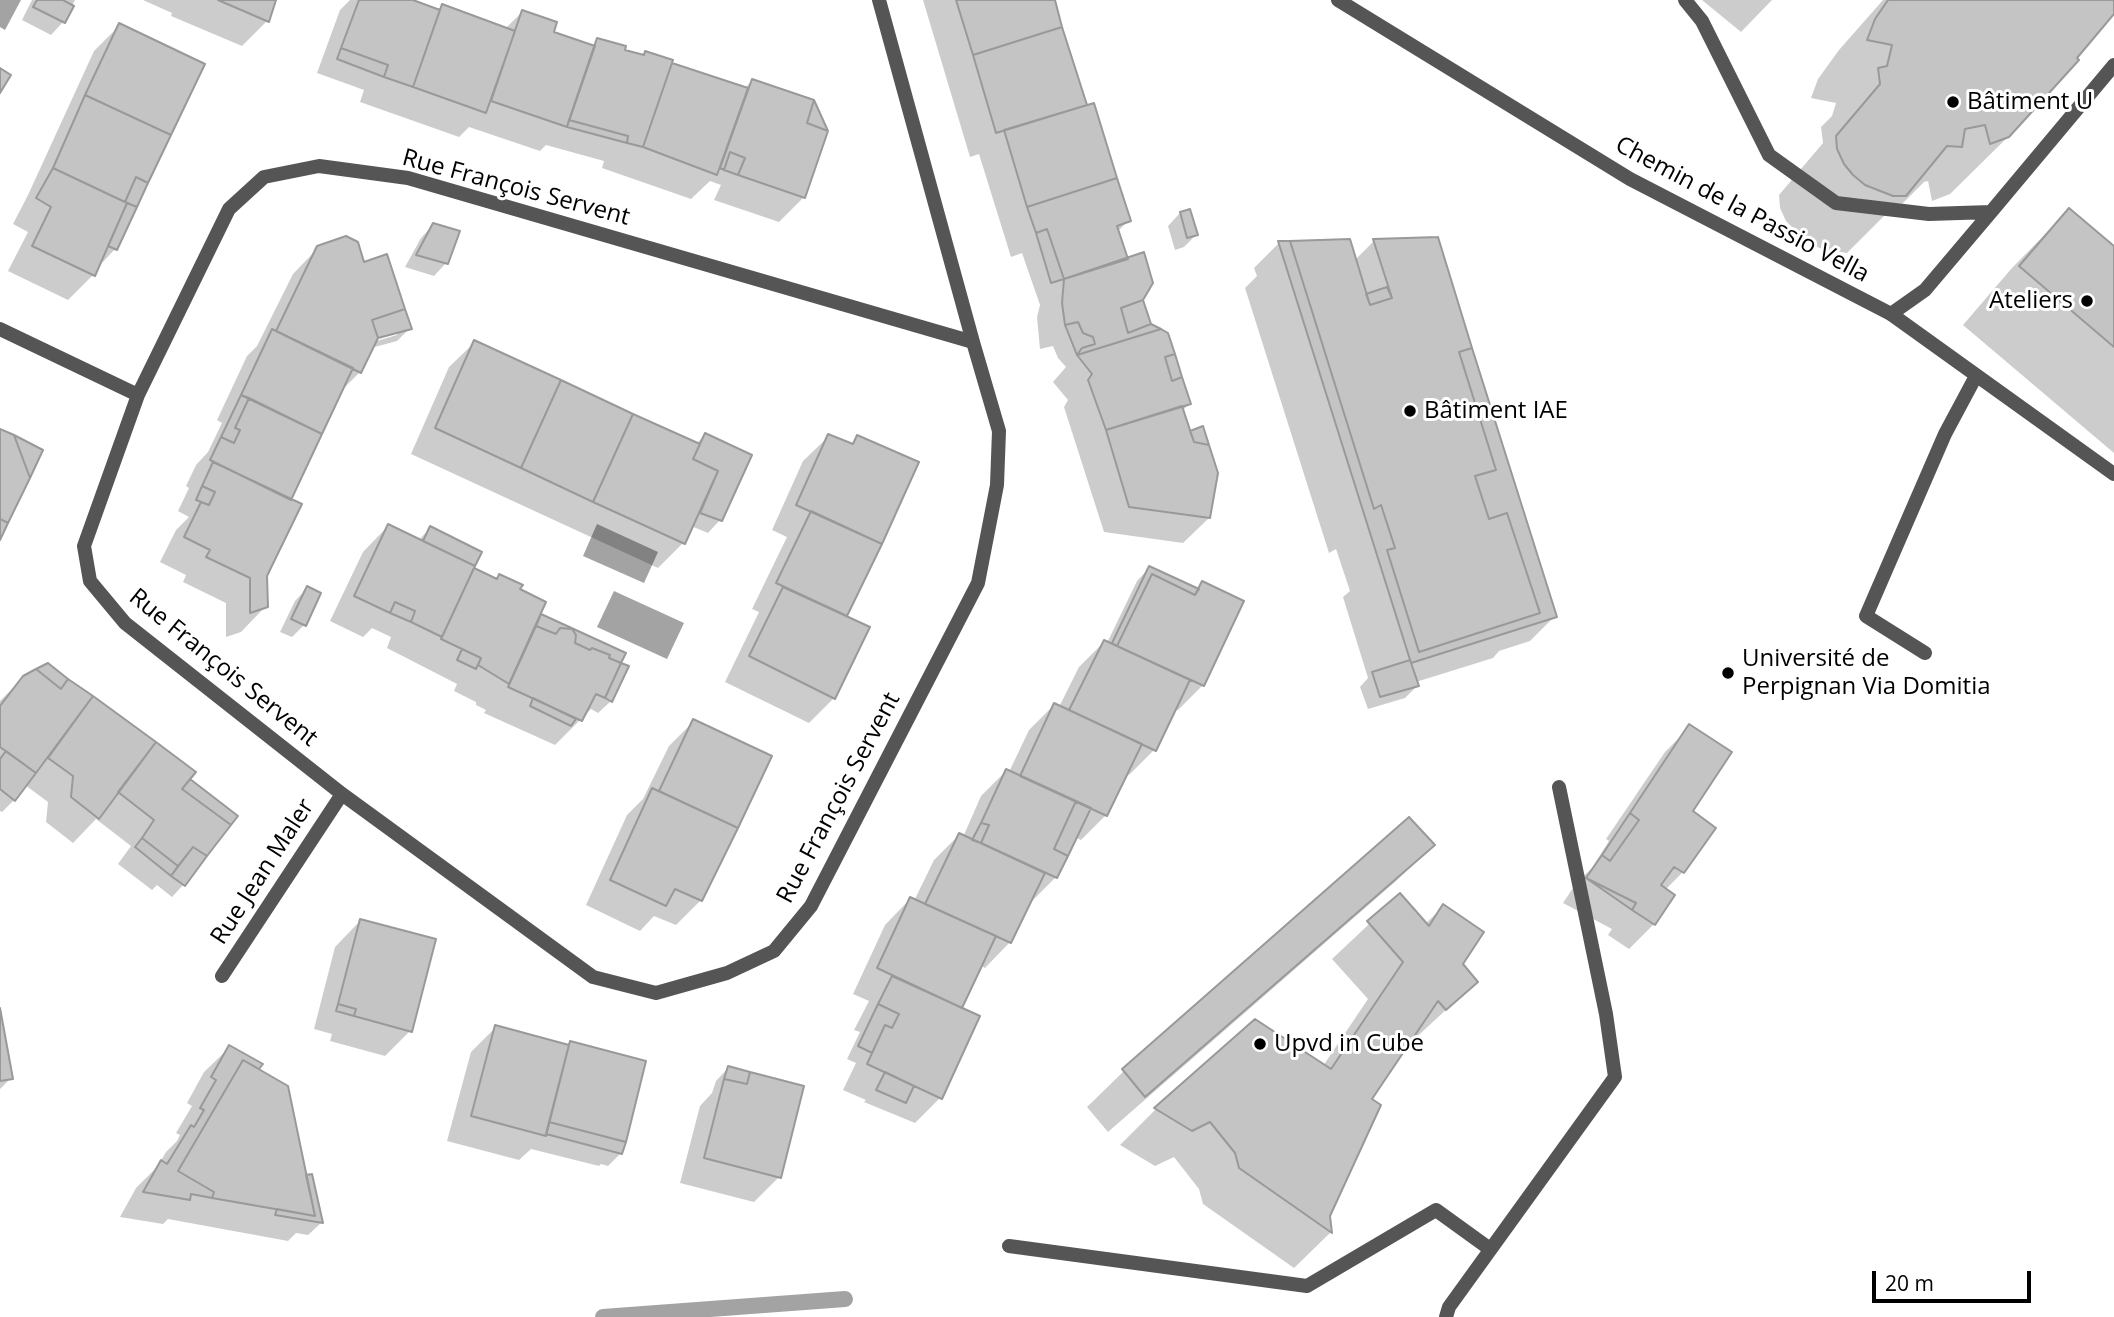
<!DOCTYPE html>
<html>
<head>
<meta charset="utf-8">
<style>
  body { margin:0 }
  #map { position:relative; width:2114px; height:1317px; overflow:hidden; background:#fff; font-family:"Open Sans",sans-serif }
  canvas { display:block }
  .scale { position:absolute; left:1872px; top:1271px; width:159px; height:32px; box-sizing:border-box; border:4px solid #000; border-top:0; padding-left:9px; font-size:21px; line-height:24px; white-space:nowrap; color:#000; -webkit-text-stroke:5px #fff; paint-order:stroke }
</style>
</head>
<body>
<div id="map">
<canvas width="2114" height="1317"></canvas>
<div class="scale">20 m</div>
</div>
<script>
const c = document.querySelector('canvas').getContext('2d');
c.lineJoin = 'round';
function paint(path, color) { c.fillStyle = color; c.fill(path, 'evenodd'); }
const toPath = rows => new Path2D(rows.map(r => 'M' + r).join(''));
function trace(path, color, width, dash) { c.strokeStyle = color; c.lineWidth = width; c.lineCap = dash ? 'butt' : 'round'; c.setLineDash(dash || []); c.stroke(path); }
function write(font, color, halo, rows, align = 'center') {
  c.font = font + ' "Open Sans",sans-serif'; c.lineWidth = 6; c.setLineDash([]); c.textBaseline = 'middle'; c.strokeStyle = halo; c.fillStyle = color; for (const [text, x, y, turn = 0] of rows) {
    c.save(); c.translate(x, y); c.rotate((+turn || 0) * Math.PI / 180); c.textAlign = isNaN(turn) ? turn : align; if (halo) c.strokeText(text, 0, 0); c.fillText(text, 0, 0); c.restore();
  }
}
paint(toPath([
  [0,0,21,0,5,30,0,27],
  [597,524,658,552,644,583,583,556],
  [614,591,684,623,667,659,597,627]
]), '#a3a3a3');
paint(toPath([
  [32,0,75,0,63,22,51,35,22,20],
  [143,0,275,0,267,21,242,46,171,16,172,13],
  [350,0,408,0,437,11,442,6,505,29,522,12,552,33,591,47,598,40,623,51,642,57,646,53,670,64,744,89,752,81,804,197,779,222,714,200,721,185,710,181,691,199,602,168,604,161,546,145,540,151,469,127,459,137,360,102,364,90,317,73,340,10],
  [923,0,1053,0,1086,107,1129,220,1117,232,1149,325,1189,404,1182,411,1209,518,1183,543,1104,532,1064,407,1068,400,1053,382,1066,367,1058,358,1053,346,1040,349,1037,317,1040,305,1022,253,1011,257,979,154,970,157],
  [1702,0,1772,0,1741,32],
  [1883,0,2114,0,2114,11,2017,128,1950,194,1932,201,1928,181,1924,182,1902,204,1897,203,1847,253,1822,249,1807,242,1786,221,1780,208,1779,195,1823,143,1821,127,1832,116,1836,103,1811,98,1818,79,1839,50],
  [120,25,202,65,115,249,103,262,100,260,93,275,68,300,8,271,28,232,13,224,28,195,94,51],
  [2069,210,2114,249,2114,453,1963,325,2012,268],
  [1180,213,1196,235,1184,247,1175,250,1168,226],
  [433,225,446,263,434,276,405,267,421,238],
  [1374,241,1555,616,1530,641,1499,651,1493,658,1416,682,1417,686,1405,698,1368,709,1360,687,1368,678,1343,597,1350,591,1336,549,1329,553,1245,288,1257,276,1254,268,1279,243,1354,261],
  [318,248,363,264,410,328,397,341,371,348,360,372,339,393,289,501,265,576,266,606,241,632,226,637,226,603,183,582,186,575,160,562,176,530,189,517,178,511,189,488,186,486,196,465,208,452,222,423,217,420,247,356,257,346,293,274],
  [397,331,397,335,370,343,369,339],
  [475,342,696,444,705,435,750,456,720,520,708,533,691,526,683,543,658,568,411,454,449,367],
  [829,436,850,445,858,437,917,463,844,617,834,698,809,723,725,682,759,612,752,609,787,537,772,530,803,461],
  [388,526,418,541,430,528,472,568,496,580,499,576,517,590,536,621,541,616,611,701,598,713,591,709,555,745,484,713,486,710,476,705,476,702,454,691,457,684,387,648,391,637,372,628,363,637,330,621,363,552],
  [1149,568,1196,590,1203,584,1203,685,1178,710,1174,709,1154,750,1129,775,1126,773,1106,815,1081,840,1075,837,1056,877,1030,903,1010,942,985,968,980,965,960,1009,940,1098,915,1123,864,1102,866,1100,843,1090,856,1063,847,1059,860,1032,854,1030,869,1001,853,994,885,925,910,899,914,901,934,860,959,835,963,837,981,796,1006,771,1009,772,1029,730,1054,705,1059,707,1079,667,1104,642,1107,643,1137,581],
  [307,588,304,625,292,637,280,632,295,601],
  [24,677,67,680,193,772,188,779,236,816,184,884,172,897,157,885,152,890,118,864,131,846,96,819,73,843,46,822,48,802,25,785,14,800,2,812,0,811,0,701],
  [694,721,769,757,701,900,676,925,654,916,640,931,586,905,627,815,643,799,669,746],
  [1690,727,1691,812,1683,872,1665,890,1654,924,1629,949,1608,935,1612,929,1563,903,1577,882,1591,869,1609,841,1606,839,1665,752],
  [1433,845,1396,881,1108,1132,1087,1107,1124,1071],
  [1400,895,1425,924,1443,907,1461,964,1476,982,1408,1045,1369,1099,1328,1215,1330,1233,1294,1268,1203,1204,1199,1189,1174,1157,1155,1166,1120,1145,1155,1110,1255,1021,1323,1066,1368,999,1332,959],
  [360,921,410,1031,385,1056,330,1041,332,1034,314,1029,335,947],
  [0,1016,11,1078,0,1089],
  [496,1027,621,1153,608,1166,601,1164,599,1166,531,1149,519,1160,447,1141,471,1052],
  [230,1047,260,1065,257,1070,305,1177,311,1176,321,1223,308,1235,296,1233,288,1241,168,1219,163,1224,120,1217,136,1188,157,1167,166,1152,177,1141,180,1135,176,1133,192,1106,187,1103,204,1072],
  [728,1068,779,1177,754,1202,680,1183,700,1106,712,1093,716,1081]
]), '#0003');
trace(toPath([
  [603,1317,845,1299]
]), '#a3a3a3', 16);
const building = toPath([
  [37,0,63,0,74,6,65,23,33,7,37,0],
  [218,0,276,0,269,22,218,0],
  [359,0,413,0,440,10,413,87,384,77,388,65,341,48,359,0],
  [956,0,1055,0,1062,27,973,55,956,0],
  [1888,0,2114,0,2114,14,2077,58,2079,60,2009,137,1990,144,1985,125,1965,129,1962,147,1947,146,1906,196,1893,196,1865,185,1853,175,1844,164,1837,149,1836,136,1880,84,1878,68,1887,66,1892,45,1867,40,1875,19,1888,0],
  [442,4,515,31,486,113,413,87,442,4],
  [522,10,557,22,554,32,595,46,567,127,491,101,522,10],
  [119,23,205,64,171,135,85,95,119,23],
  [1062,27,1087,105,996,133,973,55,1062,27],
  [597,38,626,46,625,50,644,55,645,51,673,60,643,147,627,143,628,136,569,120,597,38],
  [341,48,388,65,384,77,337,59,341,48],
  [672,63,748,88,717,175,643,147,672,63],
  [0,68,11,75,0,93,0,68],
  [752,79,814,100,807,123,828,131,805,198,738,175,745,158,730,152,724,170,720,168,752,79],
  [85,95,171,135,148,183,136,177,125,202,53,168,85,95],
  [814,100,828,131,807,123,814,100],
  [1094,103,1117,178,1027,207,1004,130,1094,103],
  [569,120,628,136,627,143,567,127,569,120],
  [730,152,745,158,738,175,724,170,730,152],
  [53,168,127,203,95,276,32,246,51,207,36,198,53,168],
  [136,177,148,183,137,207,125,202,136,177],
  [1117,178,1131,221,1117,226,1128,259,1064,279,1047,229,1036,233,1027,207,1117,178],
  [127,203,137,207,117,250,108,246,127,203],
  [2069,208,2114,246,2114,347,2019,266,2069,208],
  [1190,209,1198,235,1187,238,1180,212,1190,209],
  [433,223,460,231,448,264,416,255,433,223],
  [1047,229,1064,279,1051,283,1036,233,1047,229],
  [346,236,358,242,364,262,387,254,405,309,372,320,378,338,361,373,276,331,317,246,346,236],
  [1438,237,1472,348,1459,352,1496,470,1475,476,1489,519,1507,513,1540,613,1419,652,1387,550,1395,548,1381,505,1374,509,1290,241,1350,239,1370,305,1392,298,1373,239,1438,237],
  [1278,241,1290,241,1374,509,1381,505,1395,548,1387,550,1419,652,1540,613,1507,513,1489,519,1475,476,1496,470,1459,352,1472,348,1557,617,1411,663,1278,241],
  [1144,252,1153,283,1143,300,1121,308,1128,333,1151,324,1161,329,1077,355,1082,348,1095,344,1093,337,1083,333,1078,322,1065,325,1062,303,1064,279,1144,252],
  [1387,287,1392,298,1370,305,1366,294,1387,287],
  [1143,300,1151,324,1128,333,1121,308,1143,300],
  [405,309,412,329,378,338,372,320,405,309],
  [1078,322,1083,333,1093,337,1095,344,1082,348,1077,355,1065,325,1078,322],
  [272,329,353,368,322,434,241,395,272,329],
  [1161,329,1168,333,1175,354,1165,357,1172,381,1182,377,1191,404,1106,430,1088,380,1092,374,1077,355,1161,329],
  [474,340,561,380,521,468,435,428,474,340],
  [1175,354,1182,377,1172,381,1165,357,1175,354],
  [561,380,633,414,593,502,521,468,561,380],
  [241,395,249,398,235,428,240,430,234,443,221,437,241,395],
  [249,398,322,434,291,500,210,460,221,437,234,443,240,430,235,428,249,398],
  [1182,406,1194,442,1209,445,1218,473,1210,518,1129,507,1106,430,1182,406],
  [633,414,700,444,693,459,718,471,685,544,593,502,633,414],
  [1203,426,1209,445,1194,442,1190,431,1203,426],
  [0,429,14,435,30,478,8,523,0,519,0,429],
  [705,433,752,455,722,521,700,513,718,471,693,459,705,433],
  [828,434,853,444,857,435,919,462,882,544,796,505,828,434],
  [14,435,43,450,30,478,14,435],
  [213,462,302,504,267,576,268,607,250,613,250,578,206,557,210,550,184,537,201,502,209,505,215,492,202,486,213,462],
  [202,486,215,492,209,505,196,500,202,486],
  [811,511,882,544,847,616,776,583,811,511],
  [0,519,8,523,0,540,0,519],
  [388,524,475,566,442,637,411,622,415,611,395,602,390,613,354,596,388,524],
  [430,526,482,552,475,566,423,541,430,526],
  [1149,566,1199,589,1195,595,1152,574,1117,646,1112,643,1149,566],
  [474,568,497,579,499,574,523,585,520,589,546,602,509,684,478,665,481,658,441,639,474,568],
  [1152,574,1195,595,1202,581,1244,601,1204,686,1117,646,1152,574],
  [307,586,321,593,306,626,291,619,307,586],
  [783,587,870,627,835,699,749,656,783,587],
  [395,602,415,611,411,622,390,613,395,602],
  [541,614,626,653,621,663,609,658,610,655,592,648,590,650,575,643,576,635,572,629,560,628,556,634,536,626,541,614],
  [536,626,556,634,560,628,572,629,576,635,575,643,590,650,592,648,610,655,609,658,621,663,605,698,596,694,582,721,508,687,536,626],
  [1104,640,1190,680,1156,751,1069,710,1104,640],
  [462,649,481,658,476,669,457,660,462,649],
  [1410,660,1419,686,1380,697,1372,672,1410,660],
  [48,663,68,679,61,689,36,669,48,663],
  [621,663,629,666,612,702,605,698,621,663],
  [36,669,61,689,68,679,93,696,36,773,0,747,0,706,23,676,36,669],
  [93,696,156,742,99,819,71,797,73,776,48,758,93,696],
  [533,698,576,719,571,726,530,706,533,698],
  [1054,703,1142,744,1107,816,1020,776,1054,703],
  [693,719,772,756,738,828,659,791,693,719],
  [1689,724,1732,752,1693,811,1716,828,1684,873,1674,867,1661,885,1675,895,1655,925,1632,910,1636,903,1586,878,1602,855,1610,861,1639,820,1630,813,1689,724],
  [156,742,196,772,182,789,231,825,207,856,193,847,178,866,142,838,154,820,118,792,156,742],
  [6,751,36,773,15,801,0,789,0,759,6,751],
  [1006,769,1076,801,1054,849,1068,856,1057,878,981,843,989,825,981,823,1006,769],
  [190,779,238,816,231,825,182,789,190,779],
  [652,788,738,828,702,901,675,889,666,906,610,880,652,788],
  [1076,801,1091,808,1068,856,1054,849,1076,801],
  [1630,813,1639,820,1610,861,1602,855,1630,813],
  [1409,817,1435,845,1145,1097,1122,1069,1409,817],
  [981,823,989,825,981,843,972,840,981,823],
  [959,833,1045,873,1011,943,925,904,959,833],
  [142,838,178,866,171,876,135,847,142,838],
  [193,847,207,856,185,886,171,876,193,847],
  [1586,878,1636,903,1632,910,1586,878],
  [1400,893,1429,926,1443,904,1484,932,1463,964,1478,982,1446,1010,1438,1001,1372,1099,1381,1105,1330,1216,1332,1233,1239,1168,1235,1153,1210,1122,1192,1131,1154,1108,1255,1019,1331,1069,1403,962,1367,921,1400,893],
  [910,897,996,936,962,1008,877,968,910,897],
  [360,919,436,939,412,1032,354,1016,356,1009,338,1004,360,919],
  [892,976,980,1016,942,1099,867,1064,885,1025,892,1028,899,1014,878,1004,892,976],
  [338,1004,356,1009,354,1016,336,1011,338,1004],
  [878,1004,899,1014,892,1028,885,1025,872,1053,858,1046,878,1004],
  [0,1008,13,1079,0,1081,0,1008],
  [495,1025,569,1045,546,1136,471,1116,495,1025],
  [570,1041,646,1061,626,1142,549,1122,570,1041],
  [229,1045,263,1064,259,1069,243,1060,178,1171,214,1192,212,1198,191,1194,190,1200,143,1192,161,1160,167,1164,191,1125,194,1127,204,1110,200,1108,216,1080,211,1077,229,1045],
  [243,1060,288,1086,315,1216,212,1198,214,1192,178,1171,243,1060],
  [728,1066,750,1072,747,1084,724,1079,728,1066],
  [750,1072,804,1086,781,1178,704,1158,724,1079,747,1084,750,1072],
  [885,1072,914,1086,906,1103,876,1090,885,1072],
  [549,1122,626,1142,622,1154,546,1134,549,1122],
  [312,1174,323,1223,275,1215,277,1209,315,1216,306,1175,312,1174]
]);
paint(building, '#c4c4c4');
trace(building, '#999', 2);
trace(toPath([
  [1685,0,1702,21,1769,155,1836,203,1929,214,1991,212,2114,65],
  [1891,314,1925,290,1991,212],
  [1009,1246,1307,1286,1436,1210,1490,1249],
  [1446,1317,1449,1307,1615,1077,1606,1014,1559,787]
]), '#555', 14);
trace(toPath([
  [879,0,973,342,999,431,997,485,978,583,811,906,774,951,727,973,656,993,593,977,342,794,125,623,90,581,84,546,138,395,229,209,264,177,319,166,408,178,973,342],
  [1338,0,1630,179,1891,314,2114,474],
  [0,329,138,395],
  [1925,653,1866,616,1945,434,1976,376],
  [222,976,342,794]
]), '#555', 14);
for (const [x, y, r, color] of [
  [1953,102,7,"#000"],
  [2087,301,7,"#000"],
  [1410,411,7,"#000"],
  [1728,673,7,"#000"],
  [1260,1044,7,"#000"]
]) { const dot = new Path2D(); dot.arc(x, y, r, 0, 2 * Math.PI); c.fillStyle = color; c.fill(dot); trace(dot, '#fff', 2.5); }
write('24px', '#000', '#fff', [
  ["Bâtiment U",1967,102],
  ["Ateliers",2073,301,"right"],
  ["Bâtiment IAE",1424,411],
  ["Université de",1742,659],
  ["Perpignan Via Domitia",1742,687],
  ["Upvd in Cube",1274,1044]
], 'left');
write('24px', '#000', '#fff', [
  ["Rue François Servent",516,188,15],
  ["Chemin de la Passio Vella",1742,210,28],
  ["Rue François Servent",223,668,39],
  ["Rue François Servent",839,798,-62],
  ["Rue Jean Maler",263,872,-57]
]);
</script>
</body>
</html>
